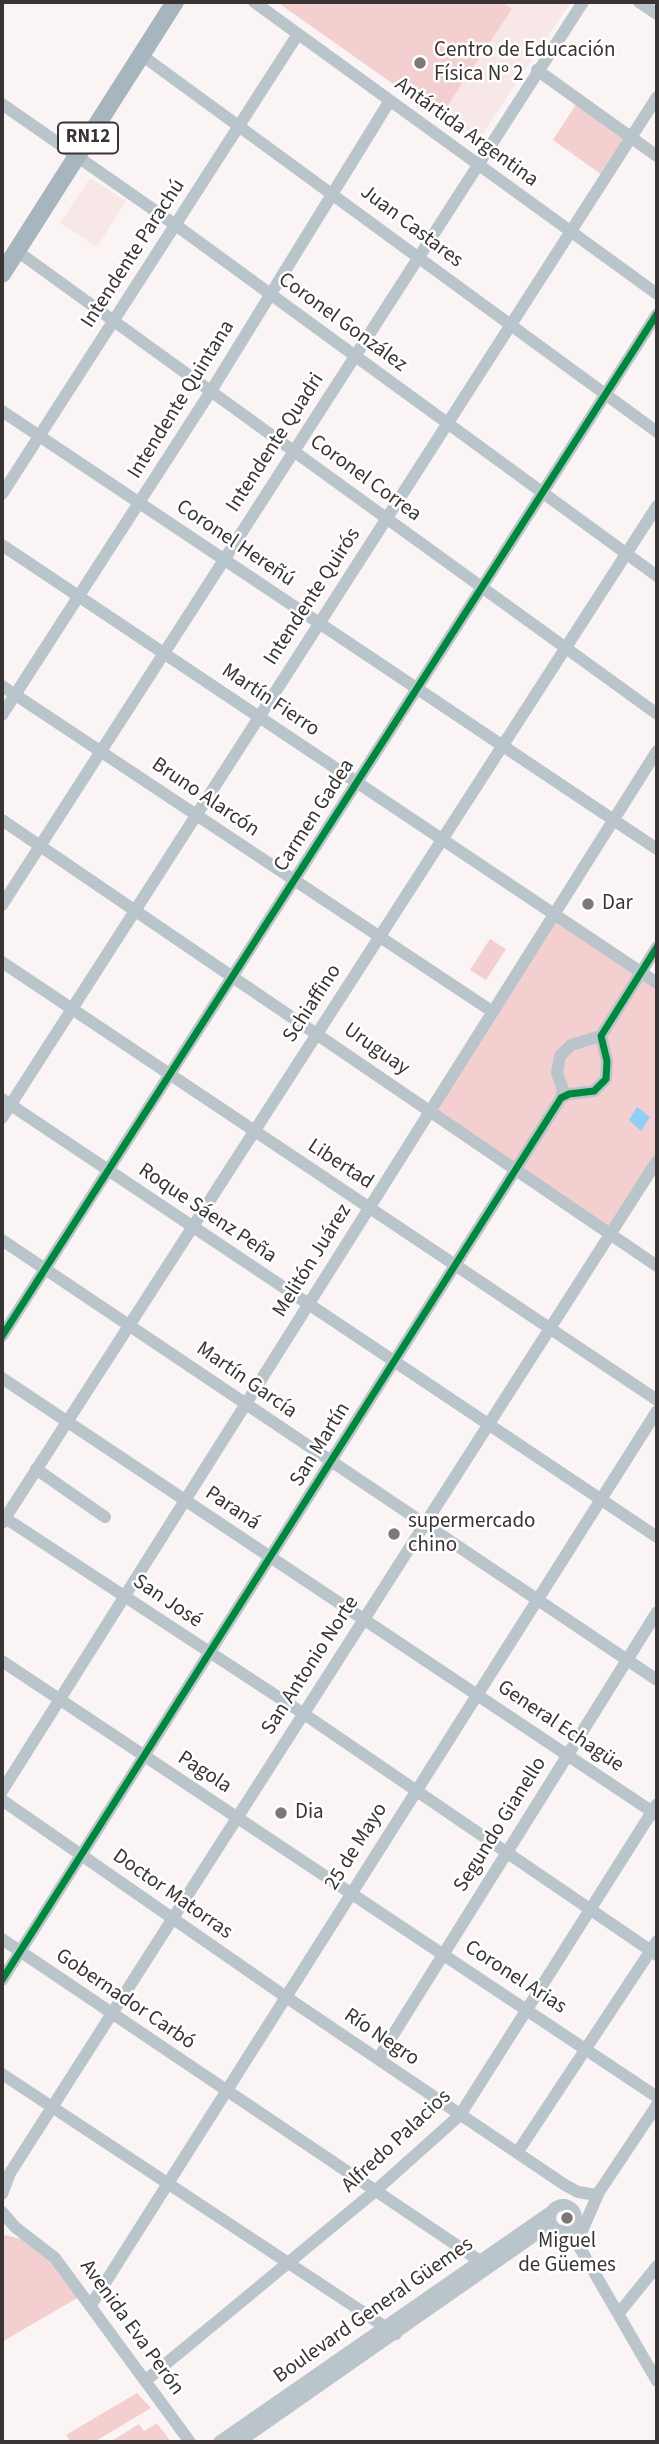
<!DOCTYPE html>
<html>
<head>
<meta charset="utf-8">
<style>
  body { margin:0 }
  #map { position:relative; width:659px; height:2444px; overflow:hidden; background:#fbf4f4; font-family:"Source Sans 3",sans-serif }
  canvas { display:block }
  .frame { position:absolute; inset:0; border:4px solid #3a3333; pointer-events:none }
</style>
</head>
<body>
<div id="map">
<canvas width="659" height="2444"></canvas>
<div class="frame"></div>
</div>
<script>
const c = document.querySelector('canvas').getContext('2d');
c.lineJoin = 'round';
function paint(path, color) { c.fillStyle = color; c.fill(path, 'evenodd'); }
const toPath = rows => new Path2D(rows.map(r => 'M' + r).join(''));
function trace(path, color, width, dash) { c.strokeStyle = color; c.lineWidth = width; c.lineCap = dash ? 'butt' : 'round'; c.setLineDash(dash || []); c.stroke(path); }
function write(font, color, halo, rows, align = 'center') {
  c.font = font + ' "Source Sans 3",sans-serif'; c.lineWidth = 5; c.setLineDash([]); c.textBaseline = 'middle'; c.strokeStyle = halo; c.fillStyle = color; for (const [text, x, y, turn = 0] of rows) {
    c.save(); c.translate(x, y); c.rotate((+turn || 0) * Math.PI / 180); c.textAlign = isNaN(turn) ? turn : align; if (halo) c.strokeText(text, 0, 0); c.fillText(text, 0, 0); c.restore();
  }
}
paint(toPath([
  [502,2,571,2,477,142,440,117,512,9],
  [90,178,126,201,97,247,60,223]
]), '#f8e7e7');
paint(toPath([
  [277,2,502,2,512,9,440,117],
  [579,100,631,137,605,177,553,140],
  [554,914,657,983,657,1161,609,1234,430,1111],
  [490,939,506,949,486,980,470,970],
  [5,2235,21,2239,52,2263,79,2297,2,2342,2,2236],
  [137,2393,151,2408,94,2442,71,2442,66,2435],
  [157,2423,171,2442,110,2442,139,2424,144,2431]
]), '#f4cfcf');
paint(toPath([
  [637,1107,650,1117,641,1131,629,1120]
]), '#91cef5');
trace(toPath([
  [254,2,657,294],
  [639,2,657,14],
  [140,54,657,432],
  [537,70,657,156],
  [2,104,177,226,657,576],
  [17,251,657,714],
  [2,411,657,849],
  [2,494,298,34],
  [2,545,657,983],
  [2,686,493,1012],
  [2,715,211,391,389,102],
  [2,820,657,1266],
  [2,905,583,2],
  [2,962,657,1400],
  [561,1098,563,1090,557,1073,560,1056,571,1045,601,1036],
  [2,1099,657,1537],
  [2,1118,657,97],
  [2,1240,657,1680],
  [2,1336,657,314],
  [2,1378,657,1815],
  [36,1469,105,1517],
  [2,1516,304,1714,657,1955],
  [2,1523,657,506],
  [2,1661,657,2097],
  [2,1791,657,751],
  [2,1800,286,1997,565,2185,578,2192,597,2195],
  [2,1939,480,2261,485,2270],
  [2,1980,561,1098,569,1094,594,1091,606,1079,607,1061,601,1036,657,947],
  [378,2059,657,1612],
  [2,2074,396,2334],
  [517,2153,657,1941],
  [2,2194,10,2173,657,1161],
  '550 2218a13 13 0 1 1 26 0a13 13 0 1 1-26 0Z',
  [2,2212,15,2227,55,2258,190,2442],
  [569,2229,657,2381],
  [577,2242,599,2192,657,2105],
  [91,2305,657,1411],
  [619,2313,657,2266],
  [145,2381,374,2192,460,2115,657,1804],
  [219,2442,552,2211],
  [239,2442,551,2224]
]), '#bac4cb', 12);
trace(toPath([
  [2,274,175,2]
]), '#a7b5be', 18);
trace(toPath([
  [2,1336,657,314],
  [2,1980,561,1098,569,1094,594,1091,606,1079,607,1061,601,1036,657,947]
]), '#00873e', 7);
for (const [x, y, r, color] of [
  [420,63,7,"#7e7777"],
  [588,904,7,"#7e7777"],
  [394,1534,7,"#7e7777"],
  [281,1813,7,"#7e7777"],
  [567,2218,7,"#7e7777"]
]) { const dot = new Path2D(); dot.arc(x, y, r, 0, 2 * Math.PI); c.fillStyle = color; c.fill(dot); trace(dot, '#fff', 2.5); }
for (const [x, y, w] of [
  [88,138,60]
]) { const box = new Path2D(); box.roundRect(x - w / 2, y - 15.5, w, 31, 5); c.fillStyle = '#fff'; c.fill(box); trace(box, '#3a3333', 2); }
write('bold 19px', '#3a3333', null, [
  ["RN12",88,138]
]);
write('21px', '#3a3333', '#fff', [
  ["Centro de Educación",434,51],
  ["Física Nº 2",434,75],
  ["Dar",602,904],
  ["supermercado",408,1522],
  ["chino",408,1546],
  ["Dia",295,1813],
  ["Miguel",567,2242,"center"],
  ["de Güemes",567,2266,"center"]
], 'left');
write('21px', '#3a3333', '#fff', [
  ["Antártida Argentina",466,133,36],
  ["Juan Castares",411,227,37],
  ["Intendente Parachú",134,254,-57],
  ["Coronel González",342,323,36],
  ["Intendente Quintana",182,400,-58],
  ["Intendente Quadri",276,443,-57],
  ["Coronel Correa",365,479,36],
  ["Coronel Hereñú",235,544,34],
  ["Intendente Quirós",313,597,-57],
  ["Martín Fierro",270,701,34],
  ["Bruno Alarcón",205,798,34],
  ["Carmen Gadea",315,816,-57],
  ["Schiaffino",313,1004,-57],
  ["Uruguay",376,1050,35],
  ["Libertad",340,1165,33],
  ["Roque Sáenz Peña",207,1214,34],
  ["Melitón Juárez",313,1261,-58],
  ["Martín García",246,1381,35],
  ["San Martín",321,1445,-58],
  ["Paraná",232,1509,34],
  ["San José",167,1602,34],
  ["San Antonio Norte",311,1666,-57],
  ["General Echagüe",560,1727,34],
  ["Pagola",204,1773,33],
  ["Segundo Gianello",501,1825,-58],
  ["25 de Mayo",357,1847,-58],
  ["Doctor Matorras",172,1895,35],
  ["Coronel Arias",515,1978,33],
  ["Gobernador Carbó",125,2000,34],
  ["Río Negro",381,2038,34],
  ["Alfredo Palacios",397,2142,-43],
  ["Boulevard General Güemes",374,2311,-35],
  ["Avenida Eva Perón",131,2328,54]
]);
</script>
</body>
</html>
